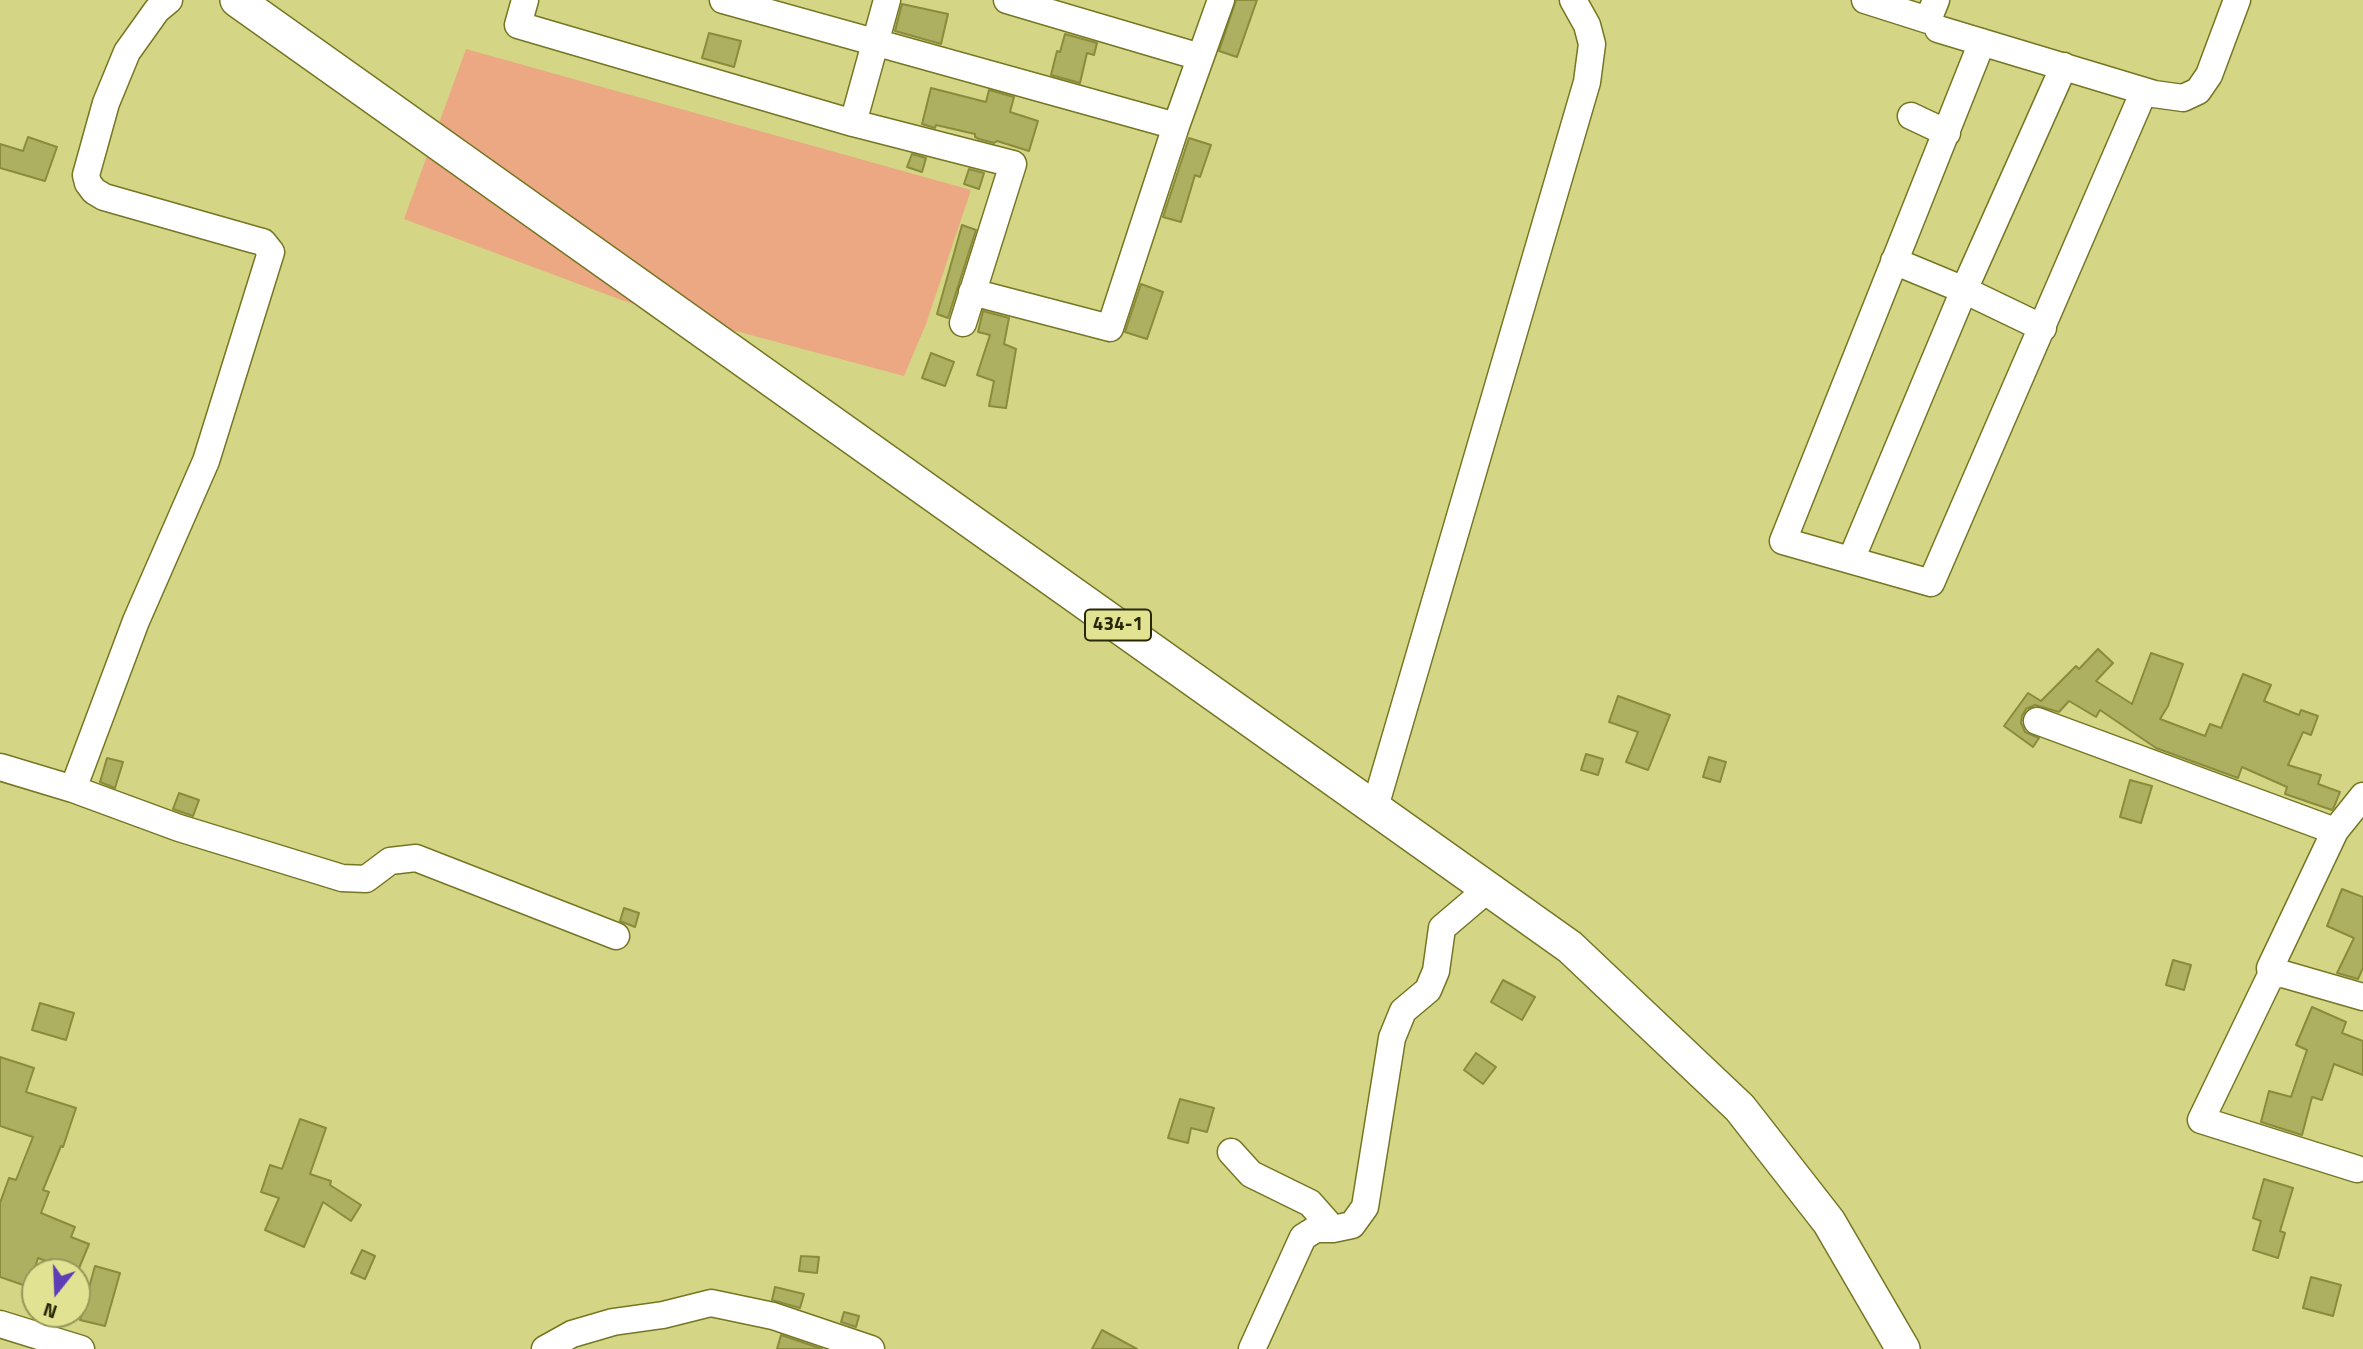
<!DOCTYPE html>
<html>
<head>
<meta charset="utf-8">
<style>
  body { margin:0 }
  #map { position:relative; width:2363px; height:1349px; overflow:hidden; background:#d4d685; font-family:"Titillium Web",sans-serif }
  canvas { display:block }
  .north { position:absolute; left:21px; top:1258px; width:70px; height:70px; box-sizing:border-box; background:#e1e392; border:2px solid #97985a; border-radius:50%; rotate:198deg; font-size:19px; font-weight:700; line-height:28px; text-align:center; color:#282806 }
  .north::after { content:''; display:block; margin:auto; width:24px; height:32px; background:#5d3eb6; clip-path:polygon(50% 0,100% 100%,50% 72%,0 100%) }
</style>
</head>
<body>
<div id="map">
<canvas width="2363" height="1349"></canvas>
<div class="north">N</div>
</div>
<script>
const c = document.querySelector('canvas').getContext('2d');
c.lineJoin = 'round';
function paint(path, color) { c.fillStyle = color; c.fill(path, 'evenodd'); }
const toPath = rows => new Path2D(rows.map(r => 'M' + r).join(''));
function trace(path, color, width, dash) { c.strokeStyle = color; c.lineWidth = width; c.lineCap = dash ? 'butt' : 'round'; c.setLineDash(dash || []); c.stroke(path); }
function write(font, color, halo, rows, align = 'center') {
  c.font = font + ' "Titillium Web",sans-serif'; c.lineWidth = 6; c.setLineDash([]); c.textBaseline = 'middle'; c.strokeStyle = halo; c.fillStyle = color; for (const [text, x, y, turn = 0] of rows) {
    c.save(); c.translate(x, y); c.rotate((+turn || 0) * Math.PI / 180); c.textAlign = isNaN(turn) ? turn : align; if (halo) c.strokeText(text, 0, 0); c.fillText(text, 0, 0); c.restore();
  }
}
paint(toPath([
  [466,49,971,190,926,324,904,376,627,302,404,219]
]), '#eba883');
const building = toPath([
  [1236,0,1257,0,1237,57,1219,51,1236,0],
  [902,4,948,14,941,44,895,31,902,4],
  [709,33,741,41,734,67,702,58,709,33],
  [1065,34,1097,43,1094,55,1087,53,1080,83,1051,75,1057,51,1060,52,1065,34],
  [931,88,986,102,989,90,1014,97,1010,112,1038,121,1029,151,997,141,994,143,979,139,975,137,975,134,936,125,935,128,922,124,931,88],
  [28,137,57,147,45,181,0,168,0,144,23,151,28,137],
  [1189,138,1211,145,1200,177,1195,175,1181,222,1163,217,1189,138],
  [912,154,926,158,922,172,907,167,912,154],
  [969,169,984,173,979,189,964,184,969,169],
  [962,225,976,230,948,318,937,314,962,225],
  [1141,284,1163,292,1147,339,1125,332,1141,284],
  [983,311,1009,318,1004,344,1016,349,1006,408,989,406,994,381,977,375,990,335,978,332,983,311],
  [931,353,954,362,945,386,922,378,931,353],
  [2098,649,2113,663,2096,681,2132,704,2151,653,2183,664,2168,706,2160,719,2205,736,2210,724,2221,728,2243,674,2271,685,2264,701,2299,715,2301,710,2318,716,2311,735,2303,732,2288,765,2321,775,2318,784,2340,792,2334,807,2332,810,2285,794,2287,787,2242,767,2238,778,2156,748,2100,710,2096,717,2069,701,2059,712,2035,705,2026,709,2022,716,2021,723,2025,732,2039,738,2033,747,2004,726,2028,693,2041,701,2076,666,2079,669,2098,649],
  [1618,696,1670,715,1648,770,1626,762,1638,732,1609,722,1618,696],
  [1586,754,1603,759,1598,775,1581,770,1586,754],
  [1709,757,1726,762,1720,782,1703,777,1709,757],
  [107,758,123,762,115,788,100,782,107,758],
  [2130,780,2152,786,2141,823,2120,817,2130,780],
  [179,793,199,800,193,816,173,809,179,793],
  [2342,889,2363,897,2363,968,2358,979,2337,973,2354,938,2327,926,2342,889],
  [624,908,639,913,635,927,620,921,624,908],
  [2173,960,2191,965,2184,990,2166,985,2173,960],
  [1503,980,1535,997,1522,1020,1491,1002,1503,980],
  [40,1003,74,1013,66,1040,32,1030,40,1003],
  [2312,1007,2346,1022,2342,1033,2363,1041,2363,1075,2334,1064,2322,1100,2312,1097,2302,1135,2261,1122,2269,1091,2291,1097,2307,1050,2296,1045,2312,1007],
  [1476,1053,1496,1067,1483,1084,1464,1070,1476,1053],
  [0,1057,34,1068,26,1092,76,1108,63,1147,61,1146,43,1190,49,1192,41,1213,75,1227,71,1237,89,1244,77,1273,38,1258,29,1287,0,1277,0,1203,9,1178,16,1180,33,1137,0,1126,0,1057],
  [1180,1099,1214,1108,1207,1132,1191,1128,1188,1143,1168,1138,1180,1099],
  [300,1119,326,1128,310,1174,331,1181,330,1185,361,1205,351,1221,323,1202,304,1247,265,1230,279,1198,261,1192,270,1165,282,1169,300,1119],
  [2264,1179,2293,1188,2280,1231,2285,1233,2278,1258,2253,1250,2261,1221,2253,1218,2264,1179],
  [362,1250,375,1256,365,1279,351,1273,362,1250],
  [801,1256,819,1257,817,1273,799,1271,801,1256],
  [95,1266,120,1273,105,1326,80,1320,95,1266],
  [2311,1277,2341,1285,2333,1316,2303,1308,2311,1277],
  [775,1287,804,1294,800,1308,772,1300,775,1287],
  [844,1312,859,1316,856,1327,841,1322,844,1312],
  [1102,1330,1137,1349,1092,1349,1102,1330],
  [781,1335,822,1349,777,1349,781,1335]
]);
paint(building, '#aeb061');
trace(building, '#8a8b3b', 2);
const minor = toPath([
  [525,0,518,25,853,123,1013,164,963,323],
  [723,0,1176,126],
  [1007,0,1200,57],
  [1865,0,1928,20,1936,0],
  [1938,29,2154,94,2183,98,2198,91,2209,75,2237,0],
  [1982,42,1783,541,1931,583,2144,91],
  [1911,116,1947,133],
  [853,123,887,0],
  [1894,261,1964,290,2043,328],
  [972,292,1110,328,1176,126,1221,0],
  [1851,560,1964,290,2064,66],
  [2037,721,2335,831],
  [0,767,73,789,179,828,342,878,366,879,390,861,416,858,616,936],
  [73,789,136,621,206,461,271,252,263,242,255,240,104,197,94,191,88,183,86,175,106,103,127,52,157,10,169,0],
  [1375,807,1587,82,1592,44,1587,25,1573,0],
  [2271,975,2283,974,2363,997],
  [1231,1152,1251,1174,1310,1203,1333,1229],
  [2357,1169,2201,1120,2271,975,2270,968,2335,831,2363,796],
  [0,1324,81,1349],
  [545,1349,572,1334,613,1322,663,1315,711,1303,773,1316,871,1349],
  [1252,1349,1303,1237,1316,1229,1333,1229,1352,1225,1365,1207,1392,1038,1403,1011,1428,990,1436,971,1442,928,1489,888]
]);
const major = toPath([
  [237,0,1570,947,1740,1108,1829,1222,1903,1349]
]);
trace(minor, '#757624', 29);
trace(major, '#757624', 36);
trace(minor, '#fff', 26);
trace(major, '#fff', 33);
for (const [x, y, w] of [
  [1118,625,66]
]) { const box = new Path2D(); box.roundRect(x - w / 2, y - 15.5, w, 31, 5); c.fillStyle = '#e1e392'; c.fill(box); trace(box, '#282806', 2); }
write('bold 19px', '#282806', null, [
  ["434-1",1118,625]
]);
</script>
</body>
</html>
